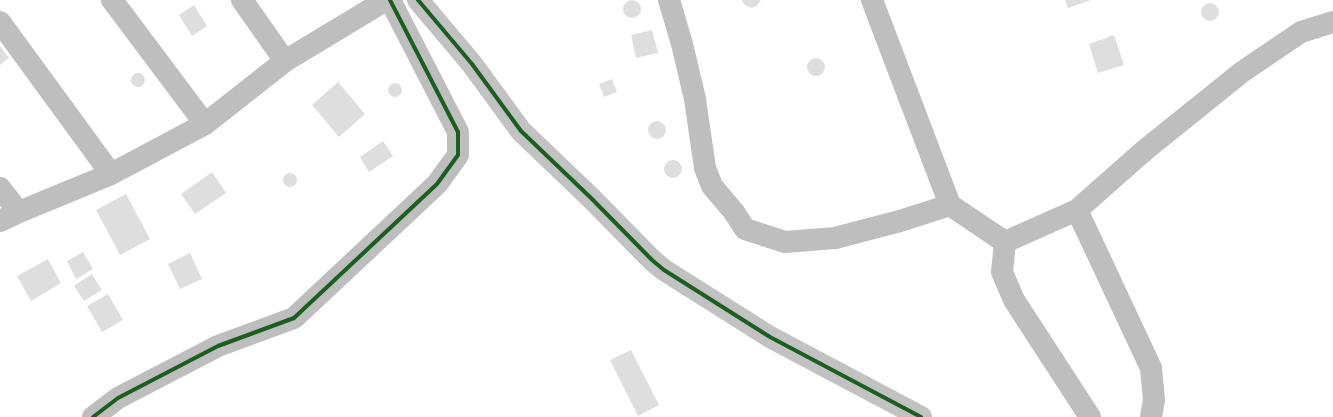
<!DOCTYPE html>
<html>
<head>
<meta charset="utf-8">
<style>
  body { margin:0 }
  canvas { display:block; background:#fff }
</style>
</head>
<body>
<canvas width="1333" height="417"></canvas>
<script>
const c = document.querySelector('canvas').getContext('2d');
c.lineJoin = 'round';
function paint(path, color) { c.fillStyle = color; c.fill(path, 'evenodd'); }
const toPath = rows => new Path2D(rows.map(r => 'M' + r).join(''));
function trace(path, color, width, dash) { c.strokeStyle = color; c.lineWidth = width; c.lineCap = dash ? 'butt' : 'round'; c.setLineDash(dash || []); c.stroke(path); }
paint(toPath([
  '623 9a9 9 0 1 1 18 0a9 9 0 1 1-18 0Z',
  [742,0,761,0,757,6,751,8,745,5],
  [1065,0,1091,0,1068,8],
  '1201 12a9 9 0 1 1 18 0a9 9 0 1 1-18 0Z',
  [194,5,207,26,192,36,179,15],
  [652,30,658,53,636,58,631,35],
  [1114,35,1124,65,1098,73,1089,44],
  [0,46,9,58,0,65],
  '807 67a9 9 0 1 1 18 0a9 9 0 1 1-18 0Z',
  '131 80a7 7 0 1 1 14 0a7 7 0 1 1-14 0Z',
  [612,79,617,92,604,97,599,84],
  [338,82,365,114,339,137,312,105],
  '388 90a7 7 0 1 1 14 0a7 7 0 1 1-14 0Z',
  '648 130a9 9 0 1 1 18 0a9 9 0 1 1-18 0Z',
  [383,141,393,156,369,172,360,157],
  '664 169a9 9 0 1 1 18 0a9 9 0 1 1-18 0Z',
  [212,172,226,193,195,214,181,194],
  '283 180a7 7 0 1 1 14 0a7 7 0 1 1-14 0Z',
  [126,194,150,239,120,255,96,210],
  [83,252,93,269,76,279,67,261],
  [190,253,202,279,180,289,168,264],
  [48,259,61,283,31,301,17,276],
  [92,274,102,290,84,301,74,286],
  [108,294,123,320,102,332,87,306],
  [631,350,659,405,638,416,610,360]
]), '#dedede');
trace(toPath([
  [112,0,205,124],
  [242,0,285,61],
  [669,0,682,44,695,99,705,168,712,186,734,212,745,229,785,242,835,238,900,221,950,205,1005,242],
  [872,0,950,205],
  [0,22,111,174],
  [0,188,19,212],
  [1077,210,1151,368,1154,400,1151,417],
  [0,221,19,212,111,174,205,124,285,61,386,0],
  [93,417,118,398,218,346,294,318,437,184,458,155,458,132,390,0],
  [1090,417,1014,300,1002,272,1005,242,1077,210,1145,150,1242,72,1301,32,1333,22]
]), '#bebebe', 22);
trace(toPath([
  [418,0,472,64,521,131,591,198,652,260,664,270,770,337,921,417]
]), '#c2c2c2', 22);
trace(toPath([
  [418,0,472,64,521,131,591,198,652,260,664,270,770,337,921,417],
  [93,417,118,398,218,346,294,318,437,184,458,155,458,132,390,0]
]), '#1b5e20', 4);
</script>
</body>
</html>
